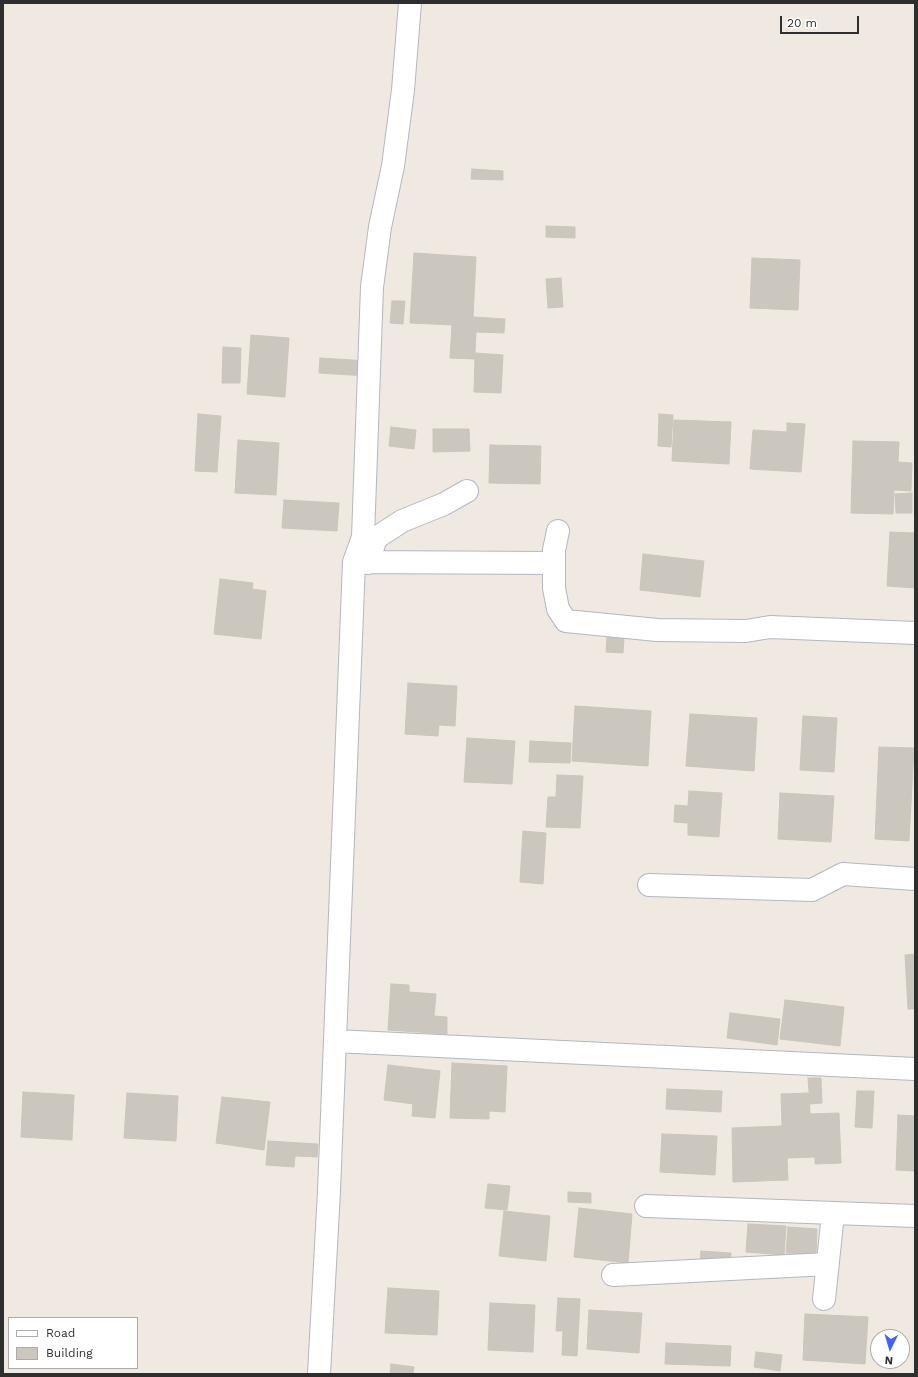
<!DOCTYPE html>
<html>
<head>
<meta charset="utf-8">
<style>
  body { margin:0 }
  #map { position:relative; width:918px; height:1377px; overflow:hidden; background:#efe9e1; font-family:"Work Sans",sans-serif }
  canvas { display:block }
  .frame { position:absolute; inset:0; border:4px solid #2e2e2e; pointer-events:none }
  .legend { position:absolute; left:8px; top:1317px; width:130px; height:52px; box-sizing:border-box; background:#fff; border:1px solid #ababab; margin:0; padding:5px 7px; list-style:none; font-size:12px; color:#2e2e2e }
  .legend li { display:flex; align-items:center; gap:8px; height:20px }
  .legend b { width:20px; border:1px solid #ababab }
  .north { position:absolute; left:870px; top:1329px; width:40px; height:40px; box-sizing:border-box; background:#fff; border:1px solid #ababab; border-radius:50%; rotate:185deg; font-size:11px; font-weight:700; line-height:16px; text-align:center; color:#2e2e2e }
  .north::after { content:''; display:block; margin:auto; width:14px; height:18px; background:#4264fb; clip-path:polygon(50% 0,100% 100%,50% 72%,0 100%) }
  .scale { position:absolute; left:780px; top:16px; width:79px; height:18px; box-sizing:border-box; border:2px solid #2e2e2e; border-top:0; padding-left:5px; font-size:12px; line-height:14px; white-space:nowrap; color:#2e2e2e; -webkit-text-stroke:3px #fff; paint-order:stroke }
</style>
</head>
<body>
<div id="map">
<canvas width="918" height="1377"></canvas>
<div class="frame"></div>
<ul class="legend">
<li><b style="height:5px;background:#fff"></b>Road</li>
<li><b style="height:11px;background:#cbc7bf"></b>Building</li>
</ul>
<div class="north">N</div>
<div class="scale">20 m</div>
</div>
<script>
const c = document.querySelector('canvas').getContext('2d');
c.lineJoin = 'round';
function paint(path, color) { c.fillStyle = color; c.fill(path, 'evenodd'); }
const toPath = rows => new Path2D(rows.map(r => 'M' + r).join(''));
function trace(path, color, width, dash) { c.strokeStyle = color; c.lineWidth = width; c.lineCap = dash ? 'butt' : 'round'; c.setLineDash(dash || []); c.stroke(path); }
const building = toPath([
  [472,169,503,171,503,180,471,179,472,169],
  [546,226,575,227,575,238,546,237,546,226],
  [414,253,476,257,473,317,505,319,504,333,476,332,475,353,503,355,501,393,474,392,475,359,450,358,452,325,410,323,414,253],
  [752,258,800,260,798,310,750,308,752,258],
  [561,278,563,307,548,308,546,279,561,278],
  [392,301,405,301,403,324,390,323,392,301],
  [251,335,289,338,285,397,247,394,251,335],
  [223,347,241,348,240,383,222,383,223,347],
  [320,358,368,361,367,376,319,373,320,358],
  [198,414,221,416,217,472,195,471,198,414],
  [659,414,673,415,671,447,658,446,659,414],
  [674,420,731,422,729,464,672,461,674,420],
  [787,423,805,424,801,472,750,469,753,430,787,432,787,423],
  [391,427,416,430,414,449,389,446,391,427],
  [433,429,469,429,470,451,433,452,433,429],
  [238,440,279,443,276,495,235,493,238,440],
  [853,441,899,442,898,462,912,463,911,491,894,490,893,514,851,513,853,441],
  [490,445,541,446,540,484,489,483,490,445],
  [912,493,912,513,896,513,895,494,912,493],
  [284,500,339,503,337,531,282,528,284,500],
  [890,532,915,533,915,588,887,586,890,532],
  [643,554,704,561,700,597,640,590,643,554],
  [220,579,253,583,252,589,266,591,261,639,214,634,220,579],
  [607,637,624,638,623,653,606,652,607,637],
  [408,683,457,686,455,726,439,725,438,736,405,734,408,683],
  [575,706,651,711,648,766,572,761,575,706],
  [690,714,757,718,754,771,686,766,690,714],
  [803,716,837,718,834,772,800,770,803,716],
  [467,738,515,741,512,784,464,782,467,738],
  [530,741,571,743,570,763,529,762,530,741],
  [879,747,914,748,909,841,875,839,879,747],
  [557,775,583,776,580,828,546,827,548,797,556,797,557,775],
  [689,791,722,793,719,837,688,835,688,823,674,822,675,805,688,806,689,791],
  [780,793,834,796,831,842,778,839,780,793],
  [523,831,546,833,543,884,520,882,523,831],
  [915,954,915,1009,908,1009,905,955,915,954],
  [391,984,409,985,409,992,436,994,434,1016,447,1017,447,1034,388,1030,391,984],
  [785,1000,844,1007,840,1046,780,1039,785,1000],
  [730,1013,780,1019,777,1045,727,1038,730,1013],
  [452,1063,507,1066,505,1112,489,1111,489,1119,450,1118,452,1063],
  [388,1065,440,1071,435,1118,412,1116,413,1104,384,1100,388,1065],
  [808,1078,821,1078,822,1103,810,1104,808,1078],
  [667,1089,722,1091,721,1112,666,1109,667,1089],
  [857,1091,874,1091,872,1128,855,1127,857,1091],
  [23,1092,74,1095,72,1140,21,1137,23,1092],
  [127,1093,178,1096,176,1141,124,1138,127,1093],
  [809,1093,810,1114,839,1113,841,1163,815,1164,815,1157,787,1158,788,1180,733,1182,732,1128,782,1126,781,1094,809,1093],
  [222,1097,270,1102,264,1150,216,1143,222,1097],
  [898,1115,915,1116,915,1171,896,1170,898,1115],
  [662,1134,717,1136,715,1175,660,1172,662,1134],
  [268,1141,318,1144,317,1157,295,1156,294,1167,266,1165,268,1141],
  [488,1184,510,1186,507,1210,485,1208,488,1184],
  [568,1192,591,1193,591,1203,568,1202,568,1192],
  [579,1208,632,1214,628,1263,574,1257,579,1208],
  [504,1211,550,1216,546,1261,499,1256,504,1211],
  [748,1224,786,1226,784,1255,746,1252,748,1224],
  [788,1227,817,1229,816,1254,786,1253,788,1227],
  [701,1251,731,1253,731,1265,700,1264,701,1251],
  [388,1288,439,1291,437,1335,385,1333,388,1288],
  [558,1298,580,1299,577,1356,562,1355,563,1331,556,1331,558,1298],
  [490,1303,535,1305,533,1352,488,1350,490,1303],
  [589,1310,642,1313,639,1353,587,1349,589,1310],
  [805,1314,868,1317,865,1364,803,1360,805,1314],
  [666,1343,731,1346,730,1366,665,1364,666,1343],
  [756,1352,782,1355,780,1371,754,1367,756,1352],
  [391,1364,414,1367,413,1374,390,1374,391,1364]
]);
paint(building, '#cbc7bf');
trace(building, '#cbc5ba', 1);
const minor = toPath([
  [558,531,554,550,554,588,558,609,566,621,657,630,746,631,770,627,915,633],
  [354,562,554,563],
  [368,563,376,538,402,521,444,504,467,491],
  [649,885,812,890,843,874,915,879],
  [335,1041,915,1069],
  [646,1206,915,1216],
  [613,1275,828,1264],
  [824,1299,833,1214],
  [319,1374,329,1191,354,562,363,537,372,287,380,227,393,166,403,90,410,3]
]);
trace(minor, '#b4b7c1', 24);
trace(minor, '#fff', 22);
</script>
</body>
</html>
